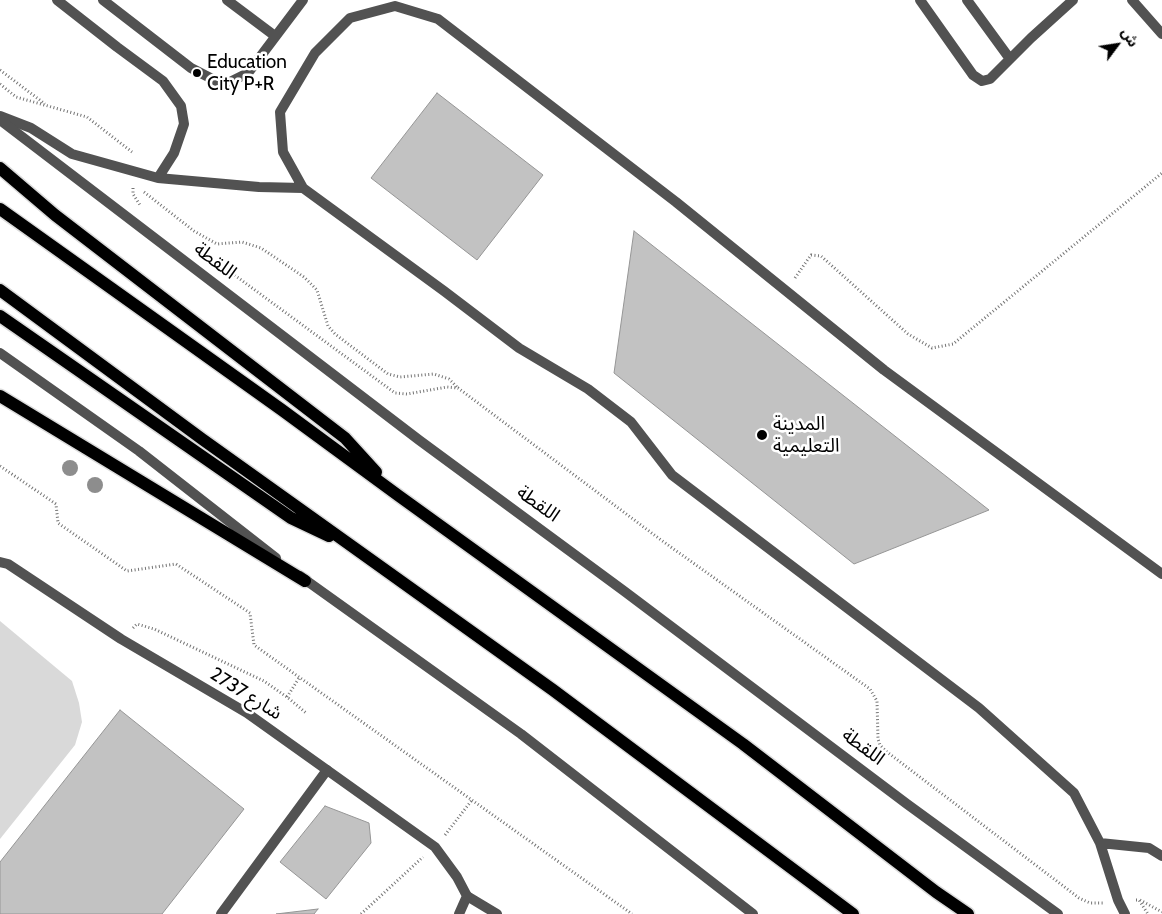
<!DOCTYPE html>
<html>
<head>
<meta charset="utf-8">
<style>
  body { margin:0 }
  #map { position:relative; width:1162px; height:914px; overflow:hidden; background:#fff; font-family:Cabin,"Noto Sans Arabic",sans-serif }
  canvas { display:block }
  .north { position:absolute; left:1092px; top:20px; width:50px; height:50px; -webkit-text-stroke:4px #fff; paint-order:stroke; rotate:59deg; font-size:14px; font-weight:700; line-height:20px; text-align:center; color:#000 }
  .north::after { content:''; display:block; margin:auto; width:18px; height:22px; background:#000; clip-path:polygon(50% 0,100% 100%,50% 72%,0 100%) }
</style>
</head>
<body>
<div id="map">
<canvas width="1162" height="914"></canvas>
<div class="north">ش</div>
</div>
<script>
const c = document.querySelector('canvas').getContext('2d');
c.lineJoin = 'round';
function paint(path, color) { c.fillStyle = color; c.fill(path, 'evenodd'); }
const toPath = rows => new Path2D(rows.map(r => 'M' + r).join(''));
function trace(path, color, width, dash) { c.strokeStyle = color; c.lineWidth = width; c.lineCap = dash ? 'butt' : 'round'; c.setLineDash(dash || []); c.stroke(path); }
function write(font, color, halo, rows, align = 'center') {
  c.font = font + ' Cabin,"Noto Sans Arabic",sans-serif'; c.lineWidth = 5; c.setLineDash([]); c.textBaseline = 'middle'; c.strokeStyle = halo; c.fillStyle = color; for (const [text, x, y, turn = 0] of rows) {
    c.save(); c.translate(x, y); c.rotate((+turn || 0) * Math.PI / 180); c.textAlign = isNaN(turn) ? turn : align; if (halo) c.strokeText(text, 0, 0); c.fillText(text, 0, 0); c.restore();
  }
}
paint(toPath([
  [0,621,72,681,79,703,82,722,75,745,0,839]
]), '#d9d9d9');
const building = toPath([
  [437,93,543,175,477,260,371,178,437,93],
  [634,231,989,510,854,564,614,373,634,231],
  [120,710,244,809,162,914,0,914,0,862,120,710],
  [325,806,369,823,371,843,326,899,280,862,325,806],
  [318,909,314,914,276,914,318,909]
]);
paint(building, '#c2c2c2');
trace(building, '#969696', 1);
const primary = toPath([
  [0,168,55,215,345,438,376,472],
  [0,209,282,410,399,496,743,744,936,892,968,914],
  [0,290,202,439,553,690,853,914],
  [0,316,291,518,329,536],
  [0,396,305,581]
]);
trace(primary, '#dbdbdb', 15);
trace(toPath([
  [0,70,45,104],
  [0,84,16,97,87,117,132,152],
  [133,188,133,194,140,205],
  [144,192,194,231,217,244,242,242,261,248,304,277,317,290,328,326,335,334,388,374,400,377,434,374,449,379,458,388],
  [229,271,395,393,407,394,447,387,458,388,661,540,870,689,877,701,878,739,880,745,887,752,1079,898,1090,903,1103,903],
  [795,278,811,255,821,256,908,334,932,348,953,344,1162,173],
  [0,466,56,504,58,523,127,571,176,564,250,613,254,645,632,914],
  [133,628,137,624,154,629,264,681,287,697,306,713],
  [287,697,299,678],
  [445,835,472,800],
  [1136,900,1139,900,1148,914],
  [1140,900,1162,912],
  [361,914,423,857]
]), '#747474', 3, [1, 2.5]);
trace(toPath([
  [57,0,117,47,163,81,181,106,184,124,174,153,158,178],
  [103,0,191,68,224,85,248,73,303,0],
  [227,0,275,36],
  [920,0,973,75,982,81,990,79,1031,38,1073,0],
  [967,0,1010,59],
  [1132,0,1162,34],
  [0,116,31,128,72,154,158,178,259,187,303,188],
  [1100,843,1149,848,1162,856],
  [467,896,497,914],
  [221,914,327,770],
  [1125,914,1118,900,1100,843,1074,793,979,708,672,475,631,422,588,389,519,348,444,291,303,188,283,152,280,112,315,53,350,18,395,6,438,19,676,202,884,370,1162,574]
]), '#525252', 10);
trace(toPath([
  [0,120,419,440,624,591,907,804,1058,914],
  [0,353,139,451,276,558],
  [0,562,8,564,121,639,247,713,435,847,457,877,467,896,459,914],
  [300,576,521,734,753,914]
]), '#525252', 10);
trace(primary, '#000', 12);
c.fillStyle = '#8d8d8d';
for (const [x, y] of [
  [70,468],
  [95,485]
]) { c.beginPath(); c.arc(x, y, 8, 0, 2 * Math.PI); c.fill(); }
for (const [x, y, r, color] of [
  [197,73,5,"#000"],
  [762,435,6,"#000"]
]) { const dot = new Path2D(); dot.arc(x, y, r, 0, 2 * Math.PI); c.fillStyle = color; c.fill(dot); trace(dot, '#fff', 2); }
write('19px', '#000', '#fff', [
  ["Education",207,62],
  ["City P+R",207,84],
  ["المدينة",773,424],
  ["التعليمية",773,446]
], 'left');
write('19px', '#000', '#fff', [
  ["اللقطة",215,261,37],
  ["اللقطة",538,504,36],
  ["شارع 2737",246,694,32],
  ["اللقطة",863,747,37]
]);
</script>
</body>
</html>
